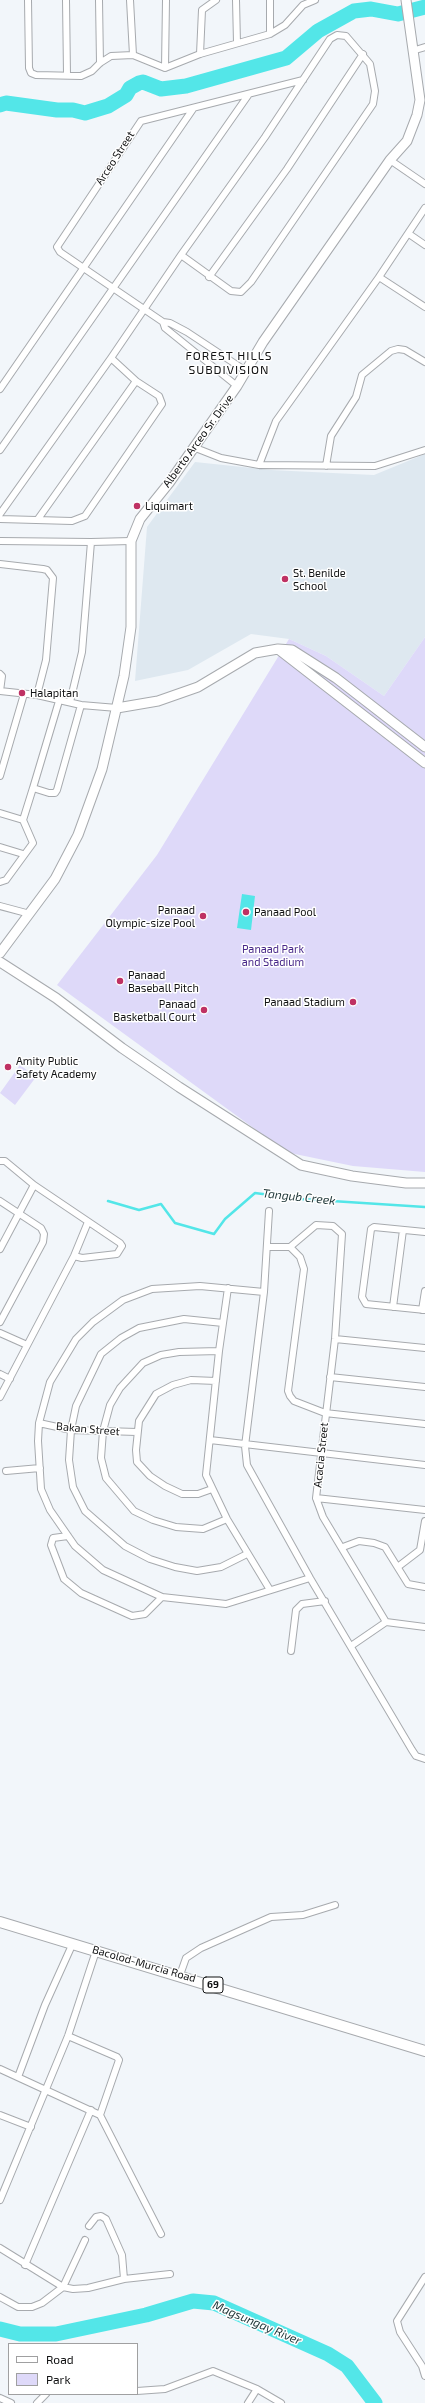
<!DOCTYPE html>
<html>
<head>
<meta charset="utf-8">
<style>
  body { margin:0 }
  #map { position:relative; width:425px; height:2403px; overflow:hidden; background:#f2f6fa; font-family:"Exo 2",sans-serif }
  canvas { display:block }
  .legend { position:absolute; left:8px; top:2343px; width:130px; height:52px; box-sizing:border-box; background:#fff; border:1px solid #a0a0a1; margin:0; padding:5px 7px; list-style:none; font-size:12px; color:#111213 }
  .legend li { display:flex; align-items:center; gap:8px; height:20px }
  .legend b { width:20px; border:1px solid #a0a0a1 }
</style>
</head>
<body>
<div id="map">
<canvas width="425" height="2403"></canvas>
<ul class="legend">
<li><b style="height:5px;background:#fff"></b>Road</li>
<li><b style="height:11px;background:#ded9f9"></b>Park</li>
</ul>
</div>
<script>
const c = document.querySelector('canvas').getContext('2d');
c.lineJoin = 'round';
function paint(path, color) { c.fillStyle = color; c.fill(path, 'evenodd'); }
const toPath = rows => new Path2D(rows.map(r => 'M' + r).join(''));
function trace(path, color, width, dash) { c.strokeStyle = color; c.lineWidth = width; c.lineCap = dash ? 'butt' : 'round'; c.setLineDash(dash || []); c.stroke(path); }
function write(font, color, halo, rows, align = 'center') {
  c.font = font + ' "Exo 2",sans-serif'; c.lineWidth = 3; c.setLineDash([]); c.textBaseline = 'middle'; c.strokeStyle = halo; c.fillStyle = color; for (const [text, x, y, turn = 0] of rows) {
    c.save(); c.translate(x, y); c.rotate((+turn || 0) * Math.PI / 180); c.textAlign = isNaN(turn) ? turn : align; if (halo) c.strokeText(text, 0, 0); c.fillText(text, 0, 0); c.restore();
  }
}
paint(toPath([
  [425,454,425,637,384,696,326,656,289,639,251,634,188,670,135,681,147,527,195,462,271,470,374,475]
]), '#dee8f0');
paint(toPath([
  [425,637,425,1172,353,1166,290,1153,281,1148,57,985,157,855,289,639,326,656,384,696],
  [20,1065,36,1077,15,1105,0,1093]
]), '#ded9f9');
paint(toPath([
  [242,894,255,896,251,930,237,928]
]), '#53e6e8');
trace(toPath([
  [108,1201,139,1210,161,1204,175,1223,214,1234,225,1219,255,1193,301,1199,425,1207]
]), '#53e6e8', 2.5);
trace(toPath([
  [0,105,6,103,57,110,73,110,85,113,108,106,126,95,130,88,139,83,143,82,161,89,186,86,286,58,318,31,354,11,371,9,398,14,425,7],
  [0,2329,20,2334,56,2334,146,2315,193,2301,214,2303,328,2354,347,2366,375,2403]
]), '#53e6e8', 15);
const street = toPath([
  [28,0,29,68,31,73,36,75,81,76,92,71,100,63,111,56,133,55,165,68,200,54,270,34,285,25,303,5,315,0],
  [66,0,67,74],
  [99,0,100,63],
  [130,0,133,55],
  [236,0,237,43],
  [270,34,270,0],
  [412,51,425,47],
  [200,54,202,10,216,0],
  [165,68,166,0],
  [390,160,425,184],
  [409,234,425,245],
  [209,277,287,169,363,54],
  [379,277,425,307],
  [163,322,170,323,187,332,246,371],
  [237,386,165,328,163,322,60,252,57,247,141,121,303,80],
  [0,389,193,109],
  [193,447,221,458,259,465,375,466,425,450],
  [0,450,249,94],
  [259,465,276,421,379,277,425,208],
  [326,466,331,436,356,397,362,375,391,351,398,349,405,350,425,362],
  [0,514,111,358,181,255,265,137,330,39,337,35,346,36,370,64,375,91,373,104,251,282,241,292,231,291,181,255],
  [0,519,72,521,85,516,162,404,159,396,136,381,111,358],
  [38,519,136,381],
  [0,541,91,542,82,652,70,702],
  [91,542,131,541],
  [0,564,43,569,47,570,53,578,46,660,37,695],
  [0,674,2,676,0,691,37,695,81,705,117,708],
  [0,776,24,694],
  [33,788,59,701],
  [0,813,23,820],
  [0,847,23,854],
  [0,882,6,880,33,843,23,820,33,788,49,793,55,793,57,790,81,705],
  [0,906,30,914],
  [0,1161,5,1161,34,1185,120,1243,122,1246,117,1254,82,1258,74,1256],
  [0,1201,41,1228,44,1234,43,1242,0,1322],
  [269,1211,264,1292,245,1446,247,1465,310,1578,412,1750,416,1756,425,1759],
  [425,1232,374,1227,371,1229,362,1297,366,1304,425,1310],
  [267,1247,290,1247,316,1225,333,1226,342,1234,335,1339,316,1498,323,1517,386,1622,425,1627],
  [290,1247,300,1257,304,1269,288,1391,290,1396,294,1401,325,1413,425,1424],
  [0,1249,34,1185],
  [228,1288,219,1351,206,1475,227,1519,270,1590],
  [264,1292,200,1286,152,1289,123,1300,93,1322,76,1339,50,1382,39,1423,38,1441,41,1489,50,1510,75,1546,103,1570,162,1597,226,1604,310,1578],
  [393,1307,403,1230],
  [422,1310,425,1291],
  [223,1323,184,1319,139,1328,121,1338,101,1354,76,1406,71,1430,69,1460,73,1487,85,1511,125,1546,150,1559,175,1567,197,1571,221,1567,247,1554],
  [0,1333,27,1345],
  [335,1339,425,1348],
  [219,1351,179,1352,161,1355,143,1363,120,1388,110,1405,103,1431,101,1458,106,1478,134,1511,153,1520,176,1527,203,1529,227,1519],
  [0,1374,10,1379],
  [330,1377,425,1387],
  [0,1397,74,1256,88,1222],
  [39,1423,71,1430,137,1432],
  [210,1440,425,1465],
  [6,1471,40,1468],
  [212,1489,198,1494,182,1494,165,1486,150,1476,137,1462,136,1450,139,1421,156,1394,173,1385,191,1380,216,1381],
  [316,1498,425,1510],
  [68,1536,53,1538,51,1545,64,1579,81,1593,132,1616,145,1614,162,1597],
  [343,1547,359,1541,374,1543,385,1547,408,1584,425,1587],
  [399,1566,420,1550,425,1521],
  [351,1646,386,1622],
  [291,1651,296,1610,302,1604,325,1601],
  [180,1975,186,1958,201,1948,271,1917,303,1915,335,1905],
  [68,2036,117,2057,119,2060,100,2115],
  [0,2069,100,2115,161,2234],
  [18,2077,45,2005,73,1943],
  [0,2115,31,2127],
  [0,2200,68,2036,96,1951],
  [89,2226,96,2217,101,2216,106,2219,122,2255,124,2279],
  [0,2248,63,2287,73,2289,88,2288,124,2279,170,2274],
  [25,2265,91,2110],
  [425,2277,397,2321,400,2332,422,2366,425,2376],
  [0,2297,18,2307,32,2307,42,2303,63,2287,85,2240],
  [137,2391,165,2389,213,2371,257,2389,281,2403],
  [0,2398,11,2403],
  [37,2403,46,2394],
  [248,2403,257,2389]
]);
const secondary = toPath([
  [278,649,425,763],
  [117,708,158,701,198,687,255,653,278,649,292,650,336,678,425,747],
  [0,953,55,879,78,835,102,769,124,676,131,627,131,541,140,519,169,483,237,386,263,342,390,160,407,141,417,115,420,100,406,0],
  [0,962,56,998,122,1048,179,1087,301,1165,352,1176,406,1183,425,1183]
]);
const primary = toPath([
  [0,1922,425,2051]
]);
trace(street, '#a7aaae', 8);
trace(secondary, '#a7aaae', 11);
trace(primary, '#a7aaae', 12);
trace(street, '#fff', 6);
trace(secondary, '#fff', 9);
trace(primary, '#fff', 10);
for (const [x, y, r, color] of [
  [137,506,4,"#bf3163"],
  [285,579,4,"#bf3163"],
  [22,693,4,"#bf3163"],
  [246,912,4,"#bf3163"],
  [203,916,4,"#bf3163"],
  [120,981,4,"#bf3163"],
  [353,1002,4,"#bf3163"],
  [204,1010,4,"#bf3163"],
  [8,1067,4,"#bf3163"]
]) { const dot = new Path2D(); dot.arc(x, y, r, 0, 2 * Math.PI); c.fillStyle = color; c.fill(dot); trace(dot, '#fff', 1.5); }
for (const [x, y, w] of [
  [213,1985,20]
]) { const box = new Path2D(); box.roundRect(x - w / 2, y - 8, w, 16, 3); c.fillStyle = '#fff'; c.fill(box); trace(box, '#111213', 1); }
write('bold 10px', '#111213', null, [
  ["69",213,1985]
]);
write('11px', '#111213', '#fff', [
  ["Arceo Street",115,158,-57],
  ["Alberto Arceo Sr. Drive",198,441,-54],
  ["Bakan Street",88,1429,5],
  ["Acacia Street",321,1455,-84],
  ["Bacolod-Murcia Road",144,1964,16]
]);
write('11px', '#111213', '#fff', [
  ["Liquimart",145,506],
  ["St. Benilde",293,573],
  ["School",293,586],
  ["Halapitan",30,693],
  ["Panaad",195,910,"right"],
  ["Olympic-size Pool",195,923,"right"],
  ["Panaad Pool",254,912],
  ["Panaad",128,975],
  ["Baseball Pitch",128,988],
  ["Panaad Stadium",345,1002,"right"],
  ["Panaad",196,1004,"right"],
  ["Basketball Court",196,1017,"right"],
  ["Amity Public",16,1061],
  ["Safety Academy",16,1074]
], 'left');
write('11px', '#482889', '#fff', [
  ["Panaad Park",273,949],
  ["and Stadium",273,962]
]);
c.letterSpacing = '1px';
write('12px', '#111213', '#fff', [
  ["FOREST HILLS",229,356],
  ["SUBDIVISION",229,370]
]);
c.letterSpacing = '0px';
write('italic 12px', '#1c3435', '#fff', [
  ["Tangub Creek",299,1197,6],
  ["Magsungay River",257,2323,23]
]);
</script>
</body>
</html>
